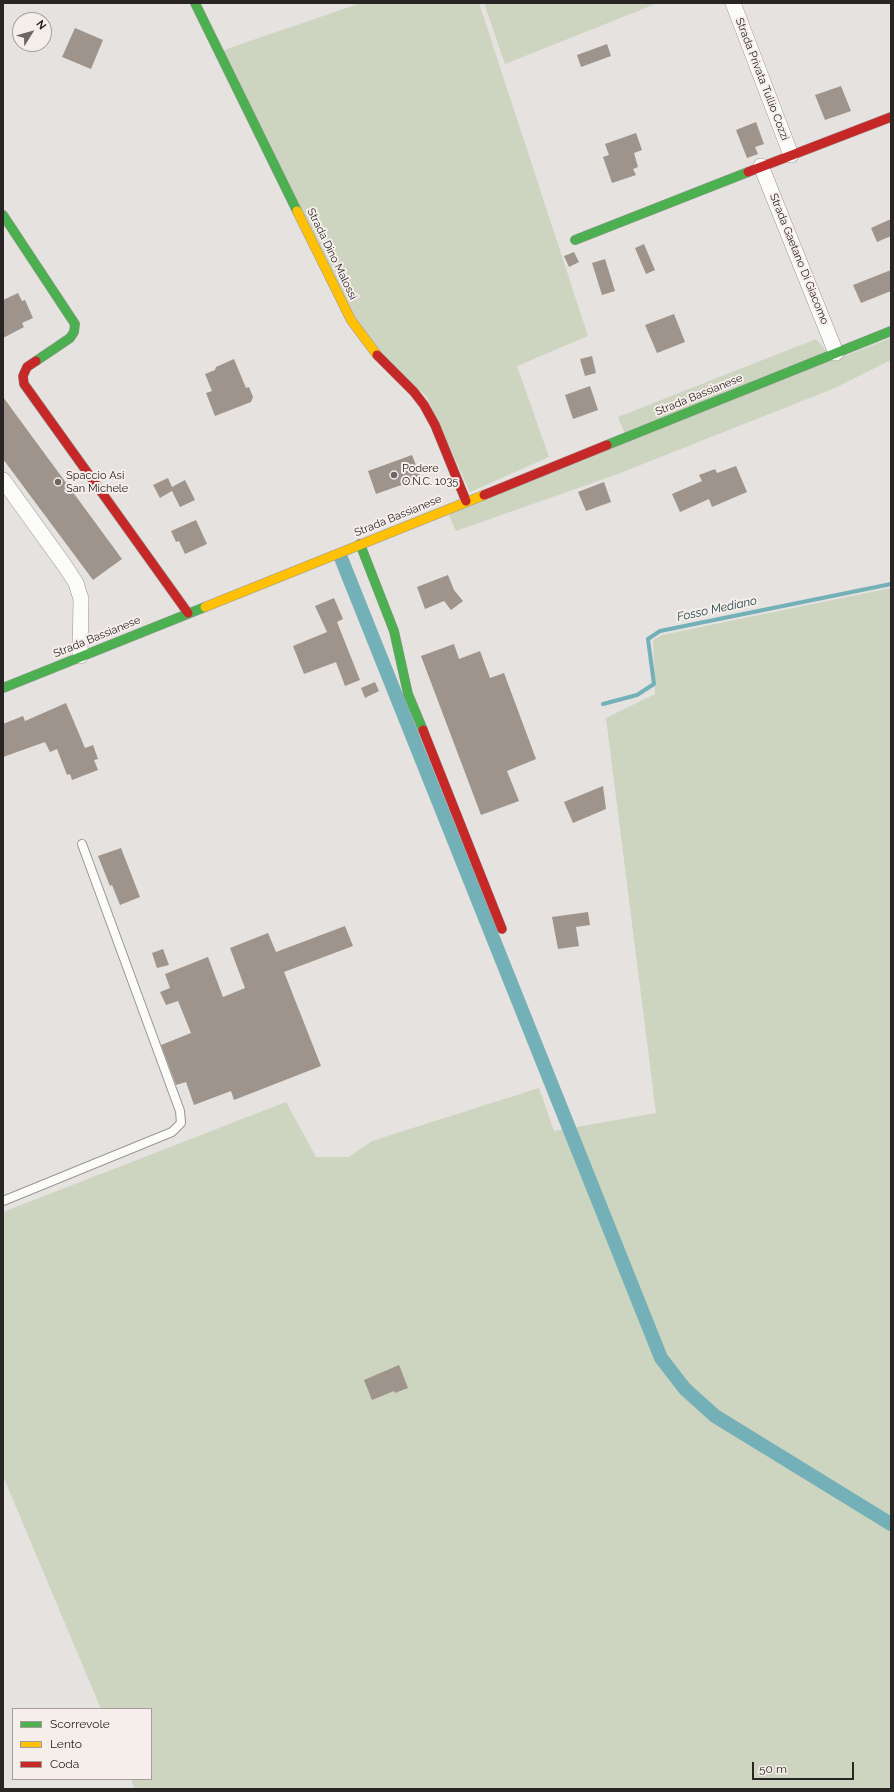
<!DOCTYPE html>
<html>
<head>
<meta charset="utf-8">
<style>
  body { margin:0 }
  #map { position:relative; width:894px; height:1792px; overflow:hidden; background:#e5e2e0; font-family:Raleway,sans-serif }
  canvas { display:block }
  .frame { position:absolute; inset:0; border:4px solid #282524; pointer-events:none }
  .legend { position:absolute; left:12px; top:1708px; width:140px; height:72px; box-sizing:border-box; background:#f6eeea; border:1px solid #a49e9b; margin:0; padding:5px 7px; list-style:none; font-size:12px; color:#282524 }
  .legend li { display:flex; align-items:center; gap:8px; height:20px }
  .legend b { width:20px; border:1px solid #a49e9b }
  .north { position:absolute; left:12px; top:12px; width:40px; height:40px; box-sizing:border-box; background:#f6eeea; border:1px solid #a49e9b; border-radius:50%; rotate:53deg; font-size:11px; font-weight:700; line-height:16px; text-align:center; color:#282524 }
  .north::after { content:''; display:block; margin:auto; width:14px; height:18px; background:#6a6766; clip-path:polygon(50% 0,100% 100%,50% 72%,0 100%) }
  .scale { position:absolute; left:752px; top:1762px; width:102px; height:18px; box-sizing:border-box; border:2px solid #282524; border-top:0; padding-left:5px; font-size:12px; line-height:14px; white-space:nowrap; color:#282524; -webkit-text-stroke:3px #f6eeea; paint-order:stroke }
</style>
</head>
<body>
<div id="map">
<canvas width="894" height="1792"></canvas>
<div class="frame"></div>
<ul class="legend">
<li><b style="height:5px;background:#4caf50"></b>Scorrevole</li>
<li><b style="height:5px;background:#ffc107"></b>Lento</li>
<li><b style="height:5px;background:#c62828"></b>Coda</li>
</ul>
<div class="north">N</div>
<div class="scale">50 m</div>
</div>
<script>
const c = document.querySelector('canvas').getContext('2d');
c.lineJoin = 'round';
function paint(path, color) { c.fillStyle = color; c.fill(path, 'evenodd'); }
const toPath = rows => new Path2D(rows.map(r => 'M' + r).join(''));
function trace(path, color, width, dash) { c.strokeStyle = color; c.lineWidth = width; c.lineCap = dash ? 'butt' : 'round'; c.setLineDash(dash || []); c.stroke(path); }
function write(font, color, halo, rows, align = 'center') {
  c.font = font + ' Raleway,sans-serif'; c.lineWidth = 4; c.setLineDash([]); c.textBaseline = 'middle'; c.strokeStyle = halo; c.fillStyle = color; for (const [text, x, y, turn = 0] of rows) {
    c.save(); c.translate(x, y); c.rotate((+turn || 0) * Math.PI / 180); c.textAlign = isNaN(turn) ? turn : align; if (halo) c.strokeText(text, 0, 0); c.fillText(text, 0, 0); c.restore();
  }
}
paint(toPath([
  [361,3,479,3,588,336,517,366,549,457,470,492,427,397,367,343,221,51],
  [484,3,658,3,505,64],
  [891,338,891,360,835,388,615,475,456,531,448,513,628,442,618,417,816,339,834,360],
  [891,588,891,1789,135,1789,131,1779,151,1779,151,1709,101,1709,3,1476,3,1212,286,1102,316,1157,349,1157,372,1141,539,1088,554,1131,656,1113,606,718,655,694,653,640,662,635]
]), '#cdd4c0');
trace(toPath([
  [603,704,637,695,654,684,648,639,660,631,891,584]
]), '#74b0b7', 4);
trace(toPath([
  [341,558,661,1358,685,1389,715,1416,891,1524]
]), '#74b0b7', 14);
paint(toPath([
  [75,28,103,40,91,69,62,57],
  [607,44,611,56,581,67,577,55],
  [841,86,851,111,825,120,815,95],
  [756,122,764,144,755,147,758,154,747,158,736,130],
  [636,133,642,150,634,153,638,167,633,169,636,175,612,183,603,157,609,155,605,144],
  [891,219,891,236,877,242,871,228],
  [644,244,655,270,646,274,635,248],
  [574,252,579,262,569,267,564,256],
  [605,259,615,291,602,295,592,263],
  [891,270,891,291,861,303,853,285],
  [18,293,22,301,25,300,33,318,22,323,24,327,3,338,3,300],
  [674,314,685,342,657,353,645,325],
  [592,356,596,373,585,376,580,359],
  [234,359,246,388,249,387,253,397,251,402,215,416,206,393,212,391,205,374,215,370,216,367],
  [590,386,598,410,573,419,565,395],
  [3,397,122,559,93,580,3,459],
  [412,455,421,478,376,494,368,471],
  [736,466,747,492,712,507,709,499,680,512,672,494,702,481,699,475,715,469,717,473],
  [168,478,172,487,185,480,195,500,180,507,172,491,160,498,153,485],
  [604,482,611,502,586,511,578,492],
  [196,520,207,544,185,554,179,541,176,542,171,531],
  [448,575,454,590,463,601,451,610,444,601,425,609,417,587],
  [334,598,343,619,337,622,360,680,345,686,336,662,304,674,293,646,327,632,315,606],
  [454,644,459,659,480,651,490,678,504,673,536,759,507,771,519,801,481,815,421,656],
  [375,682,379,691,365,698,361,688],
  [66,703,85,748,93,745,98,759,94,760,98,770,72,780,70,774,67,775,57,749,50,752,45,742,3,757,3,724,23,716,25,721],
  [603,786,606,809,573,823,564,802],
  [121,848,140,897,120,905,112,885,110,886,98,856],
  [588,912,590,925,576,927,579,946,558,949,552,917],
  [345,926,353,946,284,972,321,1066,234,1100,231,1091,194,1105,186,1082,176,1085,161,1045,191,1033,178,1001,166,1005,160,992,170,988,165,974,208,957,223,997,245,988,230,948,268,933,276,952],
  [163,949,169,965,157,968,152,953],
  [399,1365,408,1388,395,1393,394,1391,372,1400,364,1380]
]), '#9e948b');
const lane = toPath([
  [3,1201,172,1132,181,1123,180,1111,82,844]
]);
const street = toPath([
  [733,3,791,155],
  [761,166,836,353],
  [3,480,65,566,76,583,81,599,80,656]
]);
const fast = toPath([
  [195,3,297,211],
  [3,215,75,324,74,332,70,338,36,361],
  [575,240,748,172],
  [607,445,891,331],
  [360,544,394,631,408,694,423,730],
  [3,688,205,607]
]);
const slow = toPath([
  [297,211,351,320,377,355],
  [205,607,484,495]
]);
const jam = toPath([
  [748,172,891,117],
  [377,355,414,392,424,405,435,425,466,501],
  [36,361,27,367,23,376,24,384,188,613],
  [484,495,607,445],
  [423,730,502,929]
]);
trace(lane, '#999795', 10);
trace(street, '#999795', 16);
trace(fast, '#999795', 10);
trace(slow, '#999795', 10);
trace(jam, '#999795', 10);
trace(lane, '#fbfbfa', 8);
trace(street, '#fbfbfa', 15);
trace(fast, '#4caf50', 9);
trace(slow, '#ffc107', 9);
trace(jam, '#c62828', 9);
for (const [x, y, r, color] of [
  [394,475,4,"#6a6766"],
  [58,482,4,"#6a6766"]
]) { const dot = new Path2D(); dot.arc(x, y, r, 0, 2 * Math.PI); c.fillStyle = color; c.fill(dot); trace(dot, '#f6eeea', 1.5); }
write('11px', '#282524', '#f6eeea', [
  ["Strada Privata Tullio Cozzi",762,79,69],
  ["Strada Dino Malossi",332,254,64],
  ["Strada Gaetano Di Giacomo",799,259,68],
  ["Strada Bassianese",699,395,-22],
  ["Strada Bassianese",398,516,-22],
  ["Strada Bassianese",97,637,-22]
]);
write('11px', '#282524', '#f6eeea', [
  ["Podere",402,469],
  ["O.N.C. 1035",402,482],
  ["Spaccio Asi",66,476],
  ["San Michele",66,489]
], 'left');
write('italic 12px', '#224a4f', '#f6eeea', [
  ["Fosso Mediano",717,609,-12]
]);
</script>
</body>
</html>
